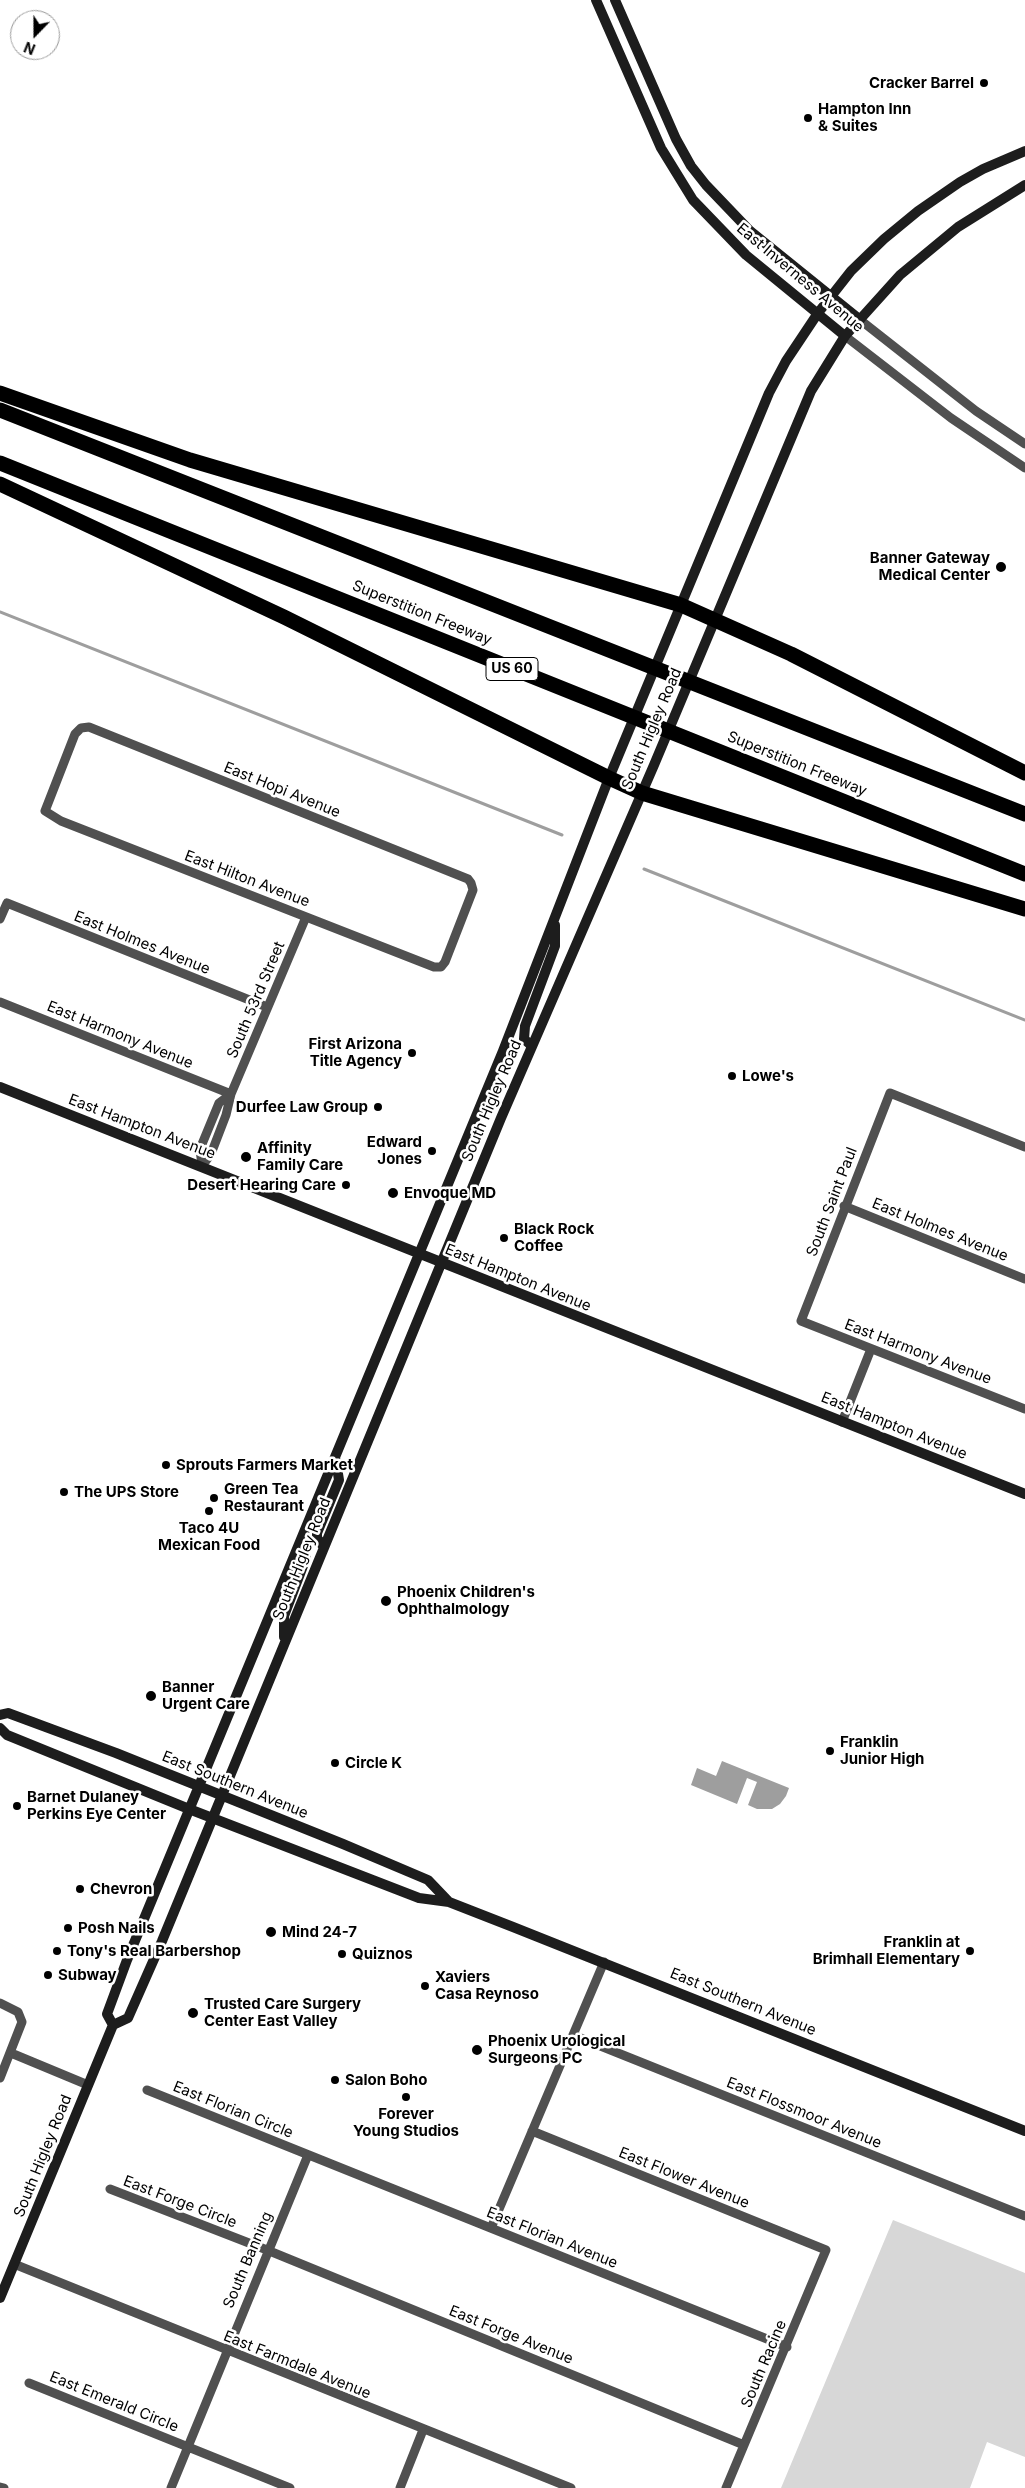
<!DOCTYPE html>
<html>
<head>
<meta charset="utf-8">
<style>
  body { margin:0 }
  #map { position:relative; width:1025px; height:2488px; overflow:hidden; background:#fff; font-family:Inter,sans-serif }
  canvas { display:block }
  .north { position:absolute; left:10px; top:10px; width:50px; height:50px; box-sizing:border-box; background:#fff; border:1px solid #999; border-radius:50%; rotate:202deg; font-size:14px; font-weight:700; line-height:20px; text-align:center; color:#000 }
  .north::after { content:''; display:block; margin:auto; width:18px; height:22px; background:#000; clip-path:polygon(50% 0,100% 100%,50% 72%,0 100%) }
</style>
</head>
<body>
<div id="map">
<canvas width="1025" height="2488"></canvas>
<div class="north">N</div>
</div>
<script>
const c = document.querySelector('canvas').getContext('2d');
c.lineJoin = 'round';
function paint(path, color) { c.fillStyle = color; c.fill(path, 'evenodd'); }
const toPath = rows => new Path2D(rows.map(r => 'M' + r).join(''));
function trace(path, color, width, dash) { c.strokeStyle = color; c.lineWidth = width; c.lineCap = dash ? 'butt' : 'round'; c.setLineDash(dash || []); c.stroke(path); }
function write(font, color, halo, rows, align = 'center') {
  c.font = font + ' Inter,sans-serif'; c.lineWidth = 5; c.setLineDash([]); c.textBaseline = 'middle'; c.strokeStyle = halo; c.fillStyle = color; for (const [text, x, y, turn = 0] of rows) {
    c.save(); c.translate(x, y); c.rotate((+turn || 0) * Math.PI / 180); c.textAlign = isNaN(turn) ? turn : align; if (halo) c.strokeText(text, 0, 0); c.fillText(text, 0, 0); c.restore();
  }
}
paint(toPath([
  [893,2220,1025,2273,1025,2457,987,2442,970,2488,781,2488]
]), '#d7d7d7');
paint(toPath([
  [722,1761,789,1788,786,1796,780,1804,772,1809,757,1809,748,1805,757,1782,747,1778,737,1804,691,1785,697,1768,716,1776]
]), '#9e9e9e');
trace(toPath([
  [0,612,562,835],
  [644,869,1025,1020]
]), '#9e9e9e', 3);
trace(toPath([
  [859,319,976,411,1025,444],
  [845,336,951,418,1025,468],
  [89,727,468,879,471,883,473,890,445,962,441,967,434,967,61,821,45,811,75,734,81,728,89,727],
  [0,919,7,903,267,1007],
  [0,1002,231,1094],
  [1025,1147,890,1093,801,1321,1025,1409],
  [202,1166,211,1154,226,1115,231,1094,306,917],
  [202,1166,200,1149,219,1103,231,1094],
  [844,1206,1025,1279],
  [842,1422,871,1349],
  [0,2003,18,2012,22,2022,0,2078],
  [573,2035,1025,2216],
  [11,2053,88,2085],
  [147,2090,787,2347],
  [532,2131,826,2250,726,2488],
  [110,2189,267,2250,744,2445],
  [491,2228,604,1962],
  [14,2264,571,2488],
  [29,2383,290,2488],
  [0,2487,4,2488],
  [171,2488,308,2155],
  [400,2488,423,2430]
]), '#505050', 9);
trace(toPath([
  [596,0,661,148,693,200,746,255,845,336],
  [615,0,676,139,691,166,706,185,750,231,859,319],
  [532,1046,524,1039,525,1026,555,946,555,925],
  [0,1087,1025,1494],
  [323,1546,317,1538,317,1533,339,1480,336,1461],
  [284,1637,284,1616,306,1558,304,1549,299,1547],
  [0,1715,8,1713,116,1753,343,1844,428,1880,449,1902],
  [0,1728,7,1735,189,1809,419,1898,449,1902,513,1927,1025,2131],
  [113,2025,107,2014,127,1960,503,1051,609,778,769,393,786,361,818,313,851,271,884,239,918,211,960,182,983,169,1025,151],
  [0,2298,113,2025,128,2018,162,1941,501,1118,654,765,811,391,845,336,900,275,958,227,1025,185]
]), '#1d1d1d', 10);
trace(toPath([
  [0,393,190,460,681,605,791,654,1025,773],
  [0,410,1025,814],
  [0,463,1025,874],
  [0,484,284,617,609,778,642,793,1025,909]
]), '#000', 15);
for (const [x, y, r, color] of [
  [984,83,5,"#000"],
  [808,118,5,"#000"],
  [1001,567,6,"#000"],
  [412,1053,5,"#000"],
  [732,1076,5,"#000"],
  [378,1107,5,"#000"],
  [432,1151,5,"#000"],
  [246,1157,6,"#000"],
  [346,1185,5,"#000"],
  [393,1193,6,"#000"],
  [504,1238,5,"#000"],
  [166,1465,5,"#000"],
  [64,1492,5,"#000"],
  [214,1498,5,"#000"],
  [209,1511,5,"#000"],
  [386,1601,6,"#000"],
  [151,1696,6,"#000"],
  [830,1751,5,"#000"],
  [335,1763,5,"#000"],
  [17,1806,5,"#000"],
  [80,1889,5,"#000"],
  [68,1928,5,"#000"],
  [271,1932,6,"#000"],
  [57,1951,5,"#000"],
  [970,1951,5,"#000"],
  [342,1954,5,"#000"],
  [48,1975,5,"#000"],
  [425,1986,5,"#000"],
  [193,2013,6,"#000"],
  [477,2050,6,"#000"],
  [335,2080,5,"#000"],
  [406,2097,5,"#000"]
]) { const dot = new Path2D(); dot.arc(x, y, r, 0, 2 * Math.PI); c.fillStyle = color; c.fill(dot); trace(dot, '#fff', 2); }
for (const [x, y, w] of [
  [512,669,52]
]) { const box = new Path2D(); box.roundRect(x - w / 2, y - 11.5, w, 23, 4); c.fillStyle = '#fff'; c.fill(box); trace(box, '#000', 1); }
write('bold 14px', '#000', null, [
  ["US 60",512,669]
]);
write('bold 15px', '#000', '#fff', [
  ["Cracker Barrel",974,83,"right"],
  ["Hampton Inn",818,109],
  ["& Suites",818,126],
  ["Banner Gateway",990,558,"right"],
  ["Medical Center",990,575,"right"],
  ["First Arizona",402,1044,"right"],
  ["Title Agency",402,1061,"right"],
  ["Lowe's",742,1076],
  ["Durfee Law Group",368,1107,"right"],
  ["Edward",422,1142,"right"],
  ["Jones",422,1159,"right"],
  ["Affinity",257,1148],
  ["Family Care",257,1165],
  ["Desert Hearing Care",336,1185,"right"],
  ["Envoque MD",404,1193],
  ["Black Rock",514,1229],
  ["Coffee",514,1246],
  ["Sprouts Farmers Market",176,1465],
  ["Green Tea",224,1489],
  ["Restaurant",224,1506],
  ["The UPS Store",74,1492],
  ["Taco 4U",209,1528,"center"],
  ["Mexican Food",209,1545,"center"],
  ["Phoenix Children's",397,1592],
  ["Ophthalmology",397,1609],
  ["Banner",162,1687],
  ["Urgent Care",162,1704],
  ["Franklin",840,1742],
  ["Junior High",840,1759],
  ["Circle K",345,1763],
  ["Barnet Dulaney",27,1797],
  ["Perkins Eye Center",27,1814],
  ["Chevron",90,1889],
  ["Posh Nails",78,1928],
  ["Mind 24-7",282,1932],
  ["Franklin at",960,1942,"right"],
  ["Brimhall Elementary",960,1959,"right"],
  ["Tony's Real Barbershop",67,1951],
  ["Quiznos",352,1954],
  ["Subway",58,1975],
  ["Xaviers",435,1977],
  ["Casa Reynoso",435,1994],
  ["Trusted Care Surgery",204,2004],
  ["Center East Valley",204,2021],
  ["Phoenix Urological",488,2041],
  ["Surgeons PC",488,2058],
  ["Salon Boho",345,2080],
  ["Forever",406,2114,"center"],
  ["Young Studios",406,2131,"center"]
], 'left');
write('15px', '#000', '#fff', [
  ["East Inverness Avenue",800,278,40],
  ["Superstition Freeway",422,613,22],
  ["South Higley Road",652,729,-67],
  ["Superstition Freeway",797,764,22],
  ["East Hopi Avenue",282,790,22],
  ["East Hilton Avenue",247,879,21],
  ["East Holmes Avenue",142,943,22],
  ["South 53rd Street",256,1000,-67],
  ["East Harmony Avenue",120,1035,22],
  ["South Higley Road",492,1101,-67],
  ["East Hampton Avenue",142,1127,21],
  ["South Saint Paul",832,1202,-69],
  ["East Holmes Avenue",940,1230,22],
  ["East Hampton Avenue",518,1278,22],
  ["East Harmony Avenue",918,1352,21],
  ["East Hampton Avenue",894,1426,22],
  ["South Higley Road",302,1559,-68],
  ["East Southern Avenue",235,1785,22],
  ["East Southern Avenue",743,2002,22],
  ["East Florian Circle",233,2110,22],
  ["East Flossmoor Avenue",804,2113,22],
  ["South Higley Road",43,2156,-68],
  ["East Flower Avenue",684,2178,22],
  ["East Forge Circle",180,2202,21],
  ["East Florian Avenue",552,2238,22],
  ["South Banning",248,2260,-67],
  ["East Forge Avenue",511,2335,22],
  ["South Racine",764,2364,-67],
  ["East Farmdale Avenue",297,2365,22],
  ["East Emerald Circle",114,2402,22]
]);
</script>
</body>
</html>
